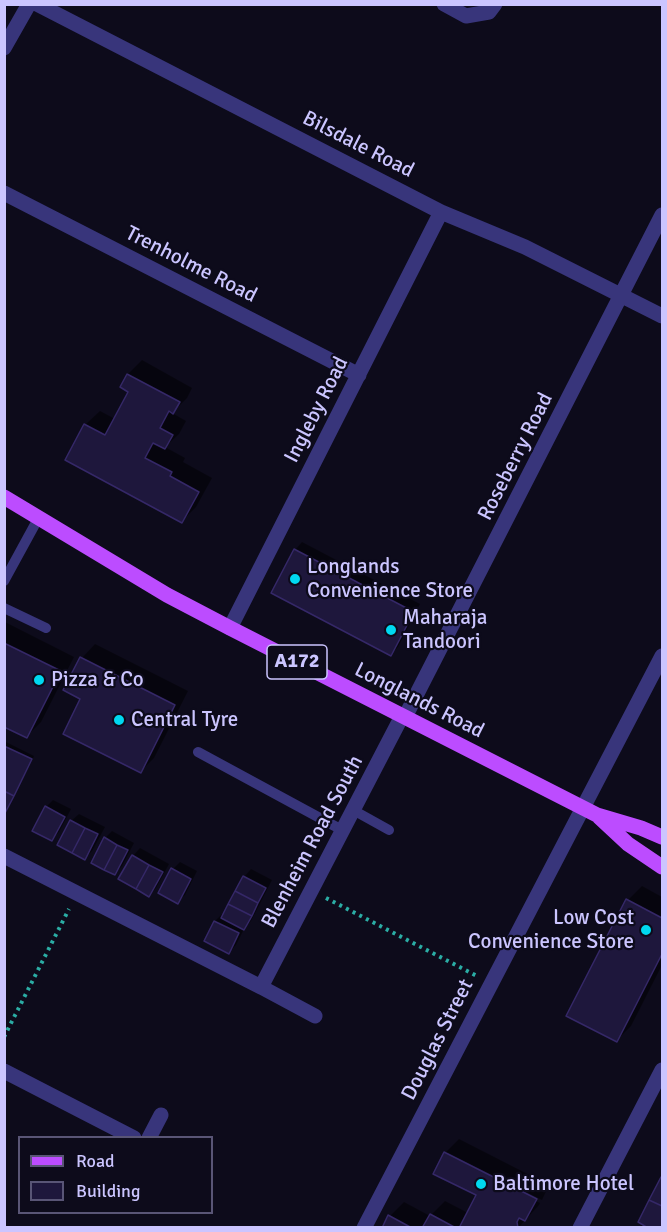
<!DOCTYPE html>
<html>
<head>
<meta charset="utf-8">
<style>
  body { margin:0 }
  #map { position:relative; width:667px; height:1232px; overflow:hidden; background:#0d0b1b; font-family:Signika,sans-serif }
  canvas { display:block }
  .frame { position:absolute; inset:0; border:6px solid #cbc5ff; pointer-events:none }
  .legend { position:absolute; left:18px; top:1136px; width:195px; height:78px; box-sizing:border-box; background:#0d0b1b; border:2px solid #595576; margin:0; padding:8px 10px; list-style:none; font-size:18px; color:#cbc5ff }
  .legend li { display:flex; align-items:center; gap:12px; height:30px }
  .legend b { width:30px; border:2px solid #595576 }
</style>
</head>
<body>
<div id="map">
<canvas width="667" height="1232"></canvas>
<div class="frame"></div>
<ul class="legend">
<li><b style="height:8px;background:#bc4cff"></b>Road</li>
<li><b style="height:16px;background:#1e173c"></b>Building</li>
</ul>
</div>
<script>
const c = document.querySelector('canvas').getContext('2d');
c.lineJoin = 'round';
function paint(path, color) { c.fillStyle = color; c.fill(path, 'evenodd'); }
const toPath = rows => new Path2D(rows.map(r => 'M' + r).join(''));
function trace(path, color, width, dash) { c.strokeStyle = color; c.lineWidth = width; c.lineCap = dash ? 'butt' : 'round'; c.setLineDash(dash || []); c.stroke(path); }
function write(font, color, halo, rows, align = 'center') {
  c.font = font + ' Signika,sans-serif'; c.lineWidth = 4.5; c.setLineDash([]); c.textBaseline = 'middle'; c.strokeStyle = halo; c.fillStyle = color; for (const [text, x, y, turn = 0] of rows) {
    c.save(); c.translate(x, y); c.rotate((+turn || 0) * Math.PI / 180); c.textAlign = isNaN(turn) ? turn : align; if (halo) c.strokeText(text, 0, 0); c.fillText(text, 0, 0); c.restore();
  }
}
paint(toPath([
  [142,360,192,388,187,398,172,413,186,421,179,434,165,447,185,458,183,462,212,478,196,507,182,521,67,459,86,424,100,411,115,419,130,391,122,387,128,374],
  [302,542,420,604,398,647,391,654,295,550],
  [5,622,74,657,41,722,27,736,4,725],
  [95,644,188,691,154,758,140,772,82,699,82,658],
  [6,742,34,756,4,816,4,743],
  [53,800,71,809,59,832,52,839,46,807],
  [79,814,105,827,92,851,85,858,59,844,71,821],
  [112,831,134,843,122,866,115,873,105,838],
  [140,848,169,864,156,888,149,895,133,856],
  [180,862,197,871,185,895,177,902,160,893,173,869],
  [251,869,272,880,251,921,245,927,236,945,229,952,206,940,215,921,222,914,224,915,244,877],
  [642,886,662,897,662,965,631,1026,617,1040,628,900],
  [459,1139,549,1185,542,1200,448,1153,448,1156,540,1203,539,1205,518,1228,384,1228,390,1216,404,1202,430,1216,445,1201,468,1213,478,1195,445,1153],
  [662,1177,662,1228,638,1228,643,1223,640,1222]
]), '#0007');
const building = toPath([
  [127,374,180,402,173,414,169,411,160,428,173,435,165,449,153,443,145,458,172,472,170,476,199,492,182,523,65,460,84,424,105,435,128,392,120,387,127,374],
  [294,549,414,612,391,656,271,593,294,549],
  [4,643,61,671,27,738,4,727,4,643],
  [80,657,175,705,141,773,63,734,80,699,63,690,80,657],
  [4,746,32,759,14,796,4,791,4,746],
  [4,791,14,796,4,815,4,791],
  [45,806,65,817,52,841,32,831,45,806],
  [70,820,85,828,72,853,57,845,70,820],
  [85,828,98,834,85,860,72,853,85,828],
  [104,837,117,845,104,870,91,863,104,837],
  [117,845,128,850,115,875,104,870,117,845],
  [132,855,149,865,136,889,118,879,132,855],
  [149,865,163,872,149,897,136,889,149,865],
  [171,868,191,879,178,904,158,893,171,868],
  [243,876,266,888,258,903,235,891,243,876],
  [235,891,258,903,252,916,228,904,235,891],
  [626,899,662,918,662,954,617,1042,566,1016,626,899],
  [228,904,252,916,244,930,221,918,228,904],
  [214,921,239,933,229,954,204,941,214,921],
  [444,1152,537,1199,525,1221,519,1218,517,1222,518,1228,459,1228,476,1195,433,1174,444,1152],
  [661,1177,662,1178,662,1206,649,1200,661,1177],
  [649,1200,662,1206,662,1228,648,1228,638,1222,649,1200],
  [430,1214,456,1228,422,1228,430,1214],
  [388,1215,412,1228,382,1228,388,1215]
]);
paint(building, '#1e173c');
trace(building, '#352868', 1.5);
trace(toPath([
  [326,898,477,976],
  [4,1037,69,909]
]), '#2bada5', 4, [3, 4.5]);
trace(toPath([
  [4,581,39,517],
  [4,608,46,628],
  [198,752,342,830],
  [353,810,389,830]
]), '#38357b', 10);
trace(toPath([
  [37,4,441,212,525,247,662,316],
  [444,4,466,16,489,12,495,4],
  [4,48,29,4],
  [4,193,359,375],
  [230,628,441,212],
  [405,717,662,215],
  [4,856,261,987,402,716],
  [261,987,315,1016],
  [4,1071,134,1138],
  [149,1138,161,1115],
  [364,1228,662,656]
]), '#38357b', 15);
trace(toPath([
  [580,1228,662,1070]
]), '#38357b', 15);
trace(toPath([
  [4,497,167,595,230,628,597,815,641,828,662,837],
  [599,817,628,844,662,867]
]), '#bc4cff', 15);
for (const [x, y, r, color] of [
  [295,579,6,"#00d8f0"],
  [391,630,6,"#00d8f0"],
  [39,680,6,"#00d8f0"],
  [119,720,6,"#00d8f0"],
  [646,930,6,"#00d8f0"],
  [481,1184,6,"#00d8f0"]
]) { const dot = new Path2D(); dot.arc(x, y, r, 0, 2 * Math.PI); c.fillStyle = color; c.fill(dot); trace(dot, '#0d0b1b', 2); }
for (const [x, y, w] of [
  [297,662,60]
]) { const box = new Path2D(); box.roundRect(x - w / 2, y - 17, w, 34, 4.5); c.fillStyle = '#0d0b1b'; c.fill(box); trace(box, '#cbc5ff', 1.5); }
write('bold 20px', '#cbc5ff', null, [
  ["A172",297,662]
]);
write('21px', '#cbc5ff', '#0d0b1b', [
  ["Bilsdale Road",358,145,27],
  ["Trenholme Road",191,265,27],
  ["Ingleby Road",317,410,-63],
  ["Roseberry Road",516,457,-63],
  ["Longlands Road",419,701,27],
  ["Blenheim Road South",313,842,-62],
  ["Douglas Street",438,1040,-63]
]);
write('21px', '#cbc5ff', '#0d0b1b', [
  ["Longlands",307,567],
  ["Convenience Store",307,591],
  ["Maharaja",403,618],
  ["Tandoori",403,642],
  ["Pizza & Co",51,680],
  ["Central Tyre",131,720],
  ["Low Cost",634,918,"right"],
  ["Convenience Store",634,942,"right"],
  ["Baltimore Hotel",493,1184]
], 'left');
</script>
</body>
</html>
